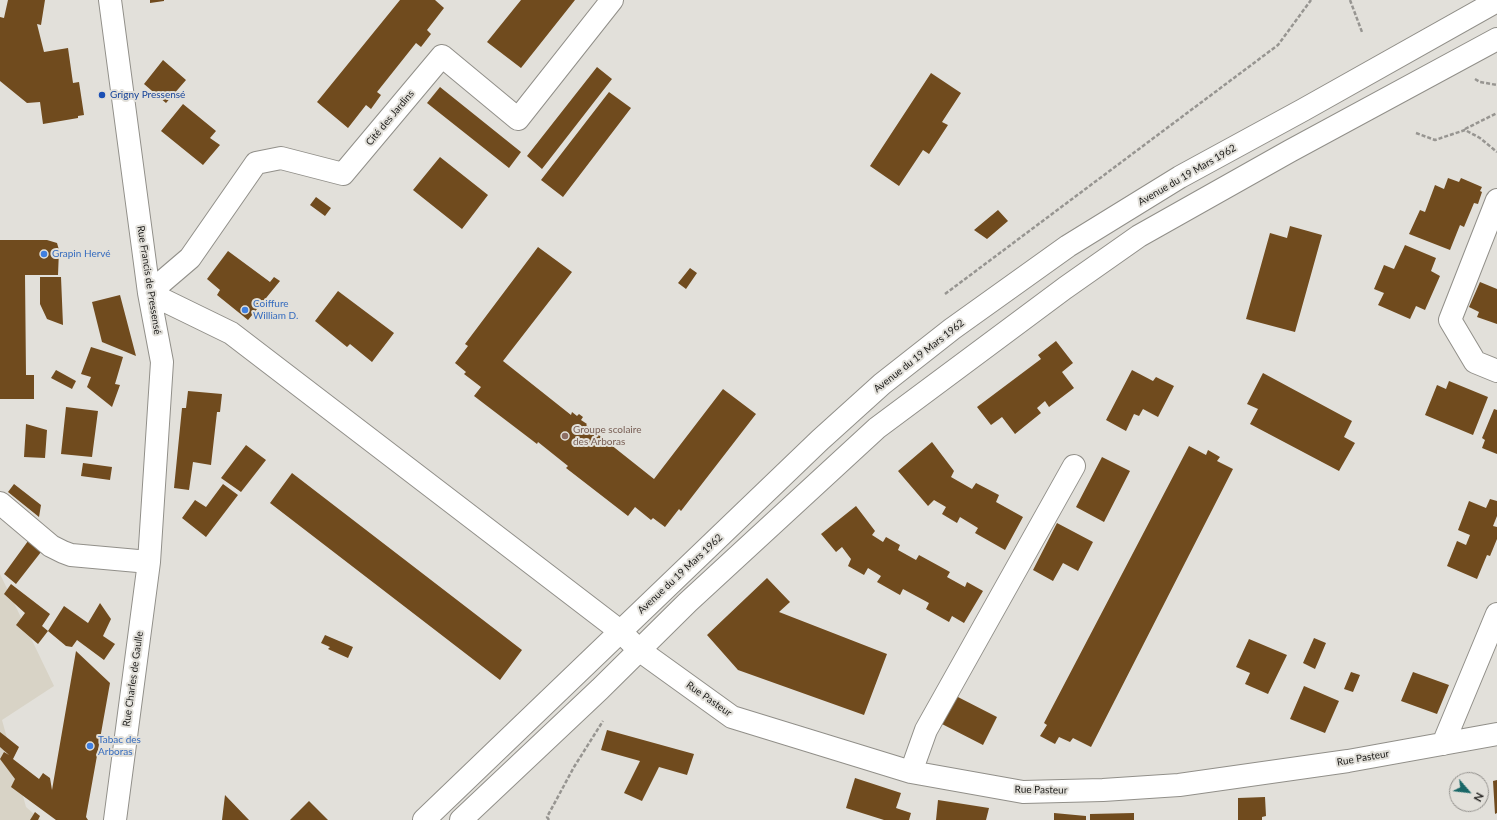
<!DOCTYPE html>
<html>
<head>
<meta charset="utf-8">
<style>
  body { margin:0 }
  #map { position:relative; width:1497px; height:820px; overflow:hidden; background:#e2e0da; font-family:Lato,sans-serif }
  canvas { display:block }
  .north { position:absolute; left:1449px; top:772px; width:40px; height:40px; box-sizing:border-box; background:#e2e0da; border:1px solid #93918d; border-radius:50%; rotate:118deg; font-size:11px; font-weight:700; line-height:16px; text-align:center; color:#1c1b19 }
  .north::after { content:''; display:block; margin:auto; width:14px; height:18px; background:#196767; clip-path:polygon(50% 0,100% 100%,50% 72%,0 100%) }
</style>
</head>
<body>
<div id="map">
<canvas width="1497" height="820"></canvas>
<div class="north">N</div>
</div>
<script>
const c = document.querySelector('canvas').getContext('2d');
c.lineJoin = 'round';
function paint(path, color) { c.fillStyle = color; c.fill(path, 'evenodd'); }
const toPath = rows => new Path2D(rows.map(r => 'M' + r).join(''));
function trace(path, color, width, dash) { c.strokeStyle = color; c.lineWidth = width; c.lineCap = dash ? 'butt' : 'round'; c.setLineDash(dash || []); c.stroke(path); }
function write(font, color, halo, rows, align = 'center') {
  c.font = font + ' Lato,sans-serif'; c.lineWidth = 4; c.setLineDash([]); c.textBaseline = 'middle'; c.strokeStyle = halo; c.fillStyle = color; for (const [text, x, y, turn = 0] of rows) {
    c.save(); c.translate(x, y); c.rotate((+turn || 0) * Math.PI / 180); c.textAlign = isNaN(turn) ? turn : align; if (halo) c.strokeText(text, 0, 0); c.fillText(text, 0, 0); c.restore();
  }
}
paint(toPath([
  [0,574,54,686,2,720,26,807,41,820,0,820]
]), '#d8d3c6');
paint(toPath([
  [8,0,45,0,41,25,37,24,44,52,68,48,73,83,79,82,84,115,78,116,78,118,43,124,40,102,27,103,0,81,0,17,4,18],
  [150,0,164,0,164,1,150,3],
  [400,0,435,0,444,8,427,30,431,34,421,47,416,43,377,92,381,95,371,109,366,105,348,128,317,102],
  [521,0,575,0,521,68,487,42],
  [163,60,186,80,166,103,144,84],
  [597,67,612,79,542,169,527,156],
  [931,73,961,93,942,122,948,125,929,154,923,150,899,186,870,166],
  [440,87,521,152,509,168,427,103],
  [609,92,631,108,563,197,541,180],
  [183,104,216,131,210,138,220,145,203,165,161,131],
  [440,157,488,195,462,229,413,190],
  [1448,178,1459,182,1461,178,1482,187,1480,191,1482,192,1478,204,1474,203,1464,227,1460,225,1450,250,1409,234,1420,210,1425,212,1435,185,1444,189],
  [316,197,331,208,325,216,310,205],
  [998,210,1008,221,987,239,974,230],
  [1290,226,1322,235,1295,332,1246,319,1270,233,1287,238],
  [0,240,47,240,57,243,59,250,58,275,25,275,26,375,34,375,34,399,0,399],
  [1405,245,1436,258,1431,271,1440,276,1425,310,1416,306,1410,319,1378,305,1384,293,1374,289,1384,265,1394,269],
  [538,247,572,272,503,361,571,415,572,412,577,416,579,414,583,417,581,420,587,424,586,425,654,479,723,389,756,414,681,511,679,509,665,527,653,518,651,520,635,507,628,516,566,468,568,466,538,442,537,444,474,396,481,387,464,374,466,372,455,363,468,346,465,344],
  [228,251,270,282,274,277,280,281,248,320,217,295,220,290,207,279],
  [690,268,697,273,686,289,678,283],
  [40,277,61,277,63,325,47,319,40,304],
  [1480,282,1497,289,1497,324,1477,317,1479,312,1469,307],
  [338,291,394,333,372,362,350,344,347,347,315,321],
  [120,295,136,356,102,342,92,302],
  [1056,341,1073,363,1062,372,1074,388,1049,407,1045,401,1037,408,1041,413,1015,434,1002,417,991,425,977,407,1041,359,1038,355],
  [91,347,123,357,115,384,120,385,112,407,87,387,91,377,81,374],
  [56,370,76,381,72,389,51,378],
  [1132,370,1153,381,1156,377,1174,386,1158,417,1143,409,1139,416,1134,414,1126,431,1106,420],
  [1263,373,1352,421,1344,437,1355,443,1339,471,1250,424,1258,409,1247,404],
  [1449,381,1488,397,1473,435,1425,415,1437,385,1446,389],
  [188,391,222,394,220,412,217,412,211,465,193,462,189,490,174,488,182,408,186,408],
  [66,407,98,411,92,457,61,454],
  [1494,409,1497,410,1497,454,1482,448,1485,440,1482,438],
  [26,424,47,430,45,458,24,457],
  [932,442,954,471,951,477,972,489,976,483,999,495,996,502,1023,517,1005,550,975,533,978,528,960,517,957,523,942,514,946,507,934,500,928,506,898,471],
  [246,445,266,460,241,492,221,478],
  [1189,446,1206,455,1208,450,1220,457,1217,461,1233,469,1091,747,1073,738,1070,742,1059,737,1055,744,1040,736,1047,725,1044,723],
  [1102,457,1130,471,1104,522,1076,507],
  [83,463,112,467,110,480,81,476],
  [292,473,522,650,500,680,270,503],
  [14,484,41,505,39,517,8,492],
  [223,484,238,495,206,537,182,518,195,500,206,507],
  [1490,499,1497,501,1497,516,1493,526,1497,527,1497,539,1490,556,1487,555,1477,579,1447,566,1457,541,1466,545,1470,535,1458,530,1469,501,1486,508],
  [856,506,875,531,872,535,883,542,886,537,900,545,898,550,916,560,919,555,950,572,947,577,965,587,967,582,983,591,964,623,952,616,949,622,926,609,929,603,903,589,900,595,877,582,881,576,868,568,864,575,848,566,851,559,842,547,836,552,821,534],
  [1057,523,1093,542,1078,571,1063,563,1053,581,1033,570],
  [28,541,41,552,16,584,4,574],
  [767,578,790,602,779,612,887,654,864,715,738,670,707,635],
  [11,584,50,614,42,626,48,631,64,606,88,623,100,603,111,619,103,636,115,644,104,660,77,640,72,647,66,646,48,631,38,644,16,625,25,613,4,594],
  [325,635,353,647,348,658,328,649,330,647,321,643],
  [1314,638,1326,643,1315,669,1303,663],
  [1249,639,1287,655,1268,694,1245,684,1250,673,1236,667],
  [76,651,110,683,86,817,88,820,56,820,11,787,15,779,0,759,4,752,9,755,0,747,0,732,19,747,13,759,39,779,43,773,50,778,52,790],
  [1351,672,1360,675,1353,692,1344,689],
  [1413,672,1449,685,1437,714,1401,701],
  [1304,686,1339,701,1325,733,1290,719],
  [954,695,997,717,983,745,940,723],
  [607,730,694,754,687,775,659,767,642,801,624,793,640,761,601,750],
  [855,778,901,793,896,808,911,813,909,820,884,820,846,808],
  [1497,780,1497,813,1495,814,1493,781],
  [225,795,249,820,222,820],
  [1265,797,1266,816,1262,817,1262,820,1238,820,1238,798],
  [938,800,989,808,986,820,936,820],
  [309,801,328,820,290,820],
  [35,812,40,816,38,820,30,820],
  [1054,813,1086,816,1086,820,1054,820],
  [1134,813,1134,820,1090,820,1090,814]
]), '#704b1e');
const minor = toPath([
  [110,0,149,293,162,362,149,562,115,820],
  [1497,200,1450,320,1475,362,1497,371],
  [149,293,231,333,620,631,639,650,732,717,911,772,1023,792,1103,790,1179,785,1348,761,1497,734],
  [149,293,190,258,256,163,281,158,343,174,442,56,518,119,612,0],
  [0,503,51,546,63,552,71,555,149,562],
  [1443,744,1497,614],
  [911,772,926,730,1074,466]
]);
const secondary = toPath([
  [424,820,820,440,882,384,952,329,1068,246,1180,177,1303,110,1497,1],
  [461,820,600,689,688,602,877,428,1065,288,1139,236,1290,151,1497,39]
]);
trace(minor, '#918f89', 24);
trace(secondary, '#918f89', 24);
trace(toPath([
  [1350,0,1362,32],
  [1475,79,1480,82,1497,85],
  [1465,129,1497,113],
  [1416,133,1435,140,1465,130,1480,138,1497,152],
  [945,294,1278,45,1311,0],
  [549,820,547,817,574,767,603,721]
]), '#979591', 2.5, [4, 2]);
trace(minor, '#fff', 22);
trace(secondary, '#fff', 22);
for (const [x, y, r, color] of [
  [102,95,4,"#1a4fb4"],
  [44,254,4,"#3f7fe0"],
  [245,310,4,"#3f7fe0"],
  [565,436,4,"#8d6e63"],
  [90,746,4,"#3f7fe0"]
]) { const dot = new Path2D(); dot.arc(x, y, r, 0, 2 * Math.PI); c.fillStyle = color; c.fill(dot); trace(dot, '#e2e0da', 1.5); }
write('10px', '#164399', '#e2e0da', [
  ["Grigny Pressensé",110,95]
], 'left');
write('10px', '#1c1b19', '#e2e0da', [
  ["Cité des Jardins",390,118,-50],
  ["Avenue du 19 Mars 1962",1187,175,-30],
  ["Rue Francis de Pressensé",149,280,81],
  ["Avenue du 19 Mars 1962",919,356,-38],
  ["Avenue du 19 Mars 1962",680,574,-43],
  ["Rue Charles de Gaulle",133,679,-82],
  ["Rue Pasteur",709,699,35],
  ["Rue Pasteur",1363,758,-10],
  ["Rue Pasteur",1041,790,1]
]);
write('10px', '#366cbe', '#e2e0da', [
  ["Grapin Hervé",52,254],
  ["Coiffure",253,304],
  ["William D.",253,316],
  ["Tabac des",98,740],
  ["Arboras",98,752]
], 'left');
write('10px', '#785e54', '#e2e0da', [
  ["Groupe scolaire",573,430],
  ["des Arboras",573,442]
], 'left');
</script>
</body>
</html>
